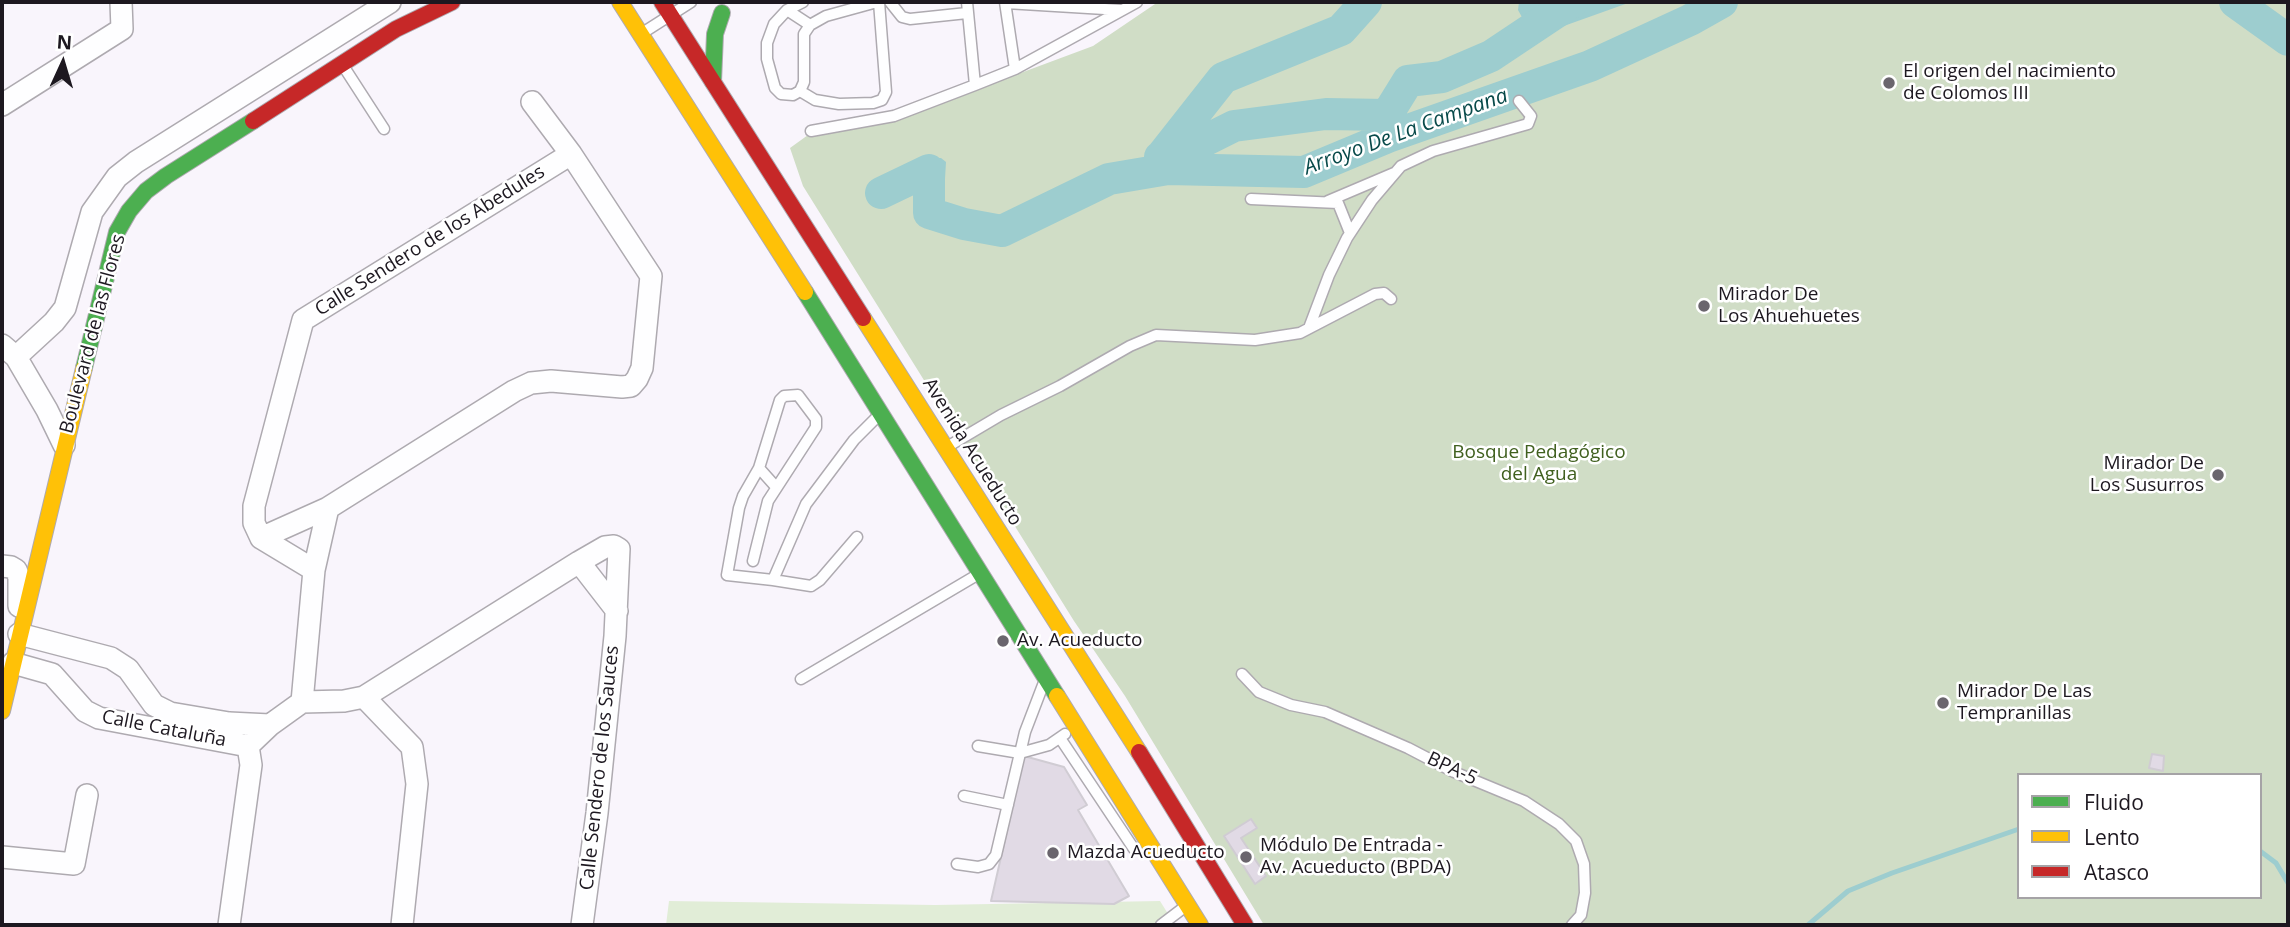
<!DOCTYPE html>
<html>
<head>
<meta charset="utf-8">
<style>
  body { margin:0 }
  #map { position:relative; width:2290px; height:927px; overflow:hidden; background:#f9f5fc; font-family:"Open Sans",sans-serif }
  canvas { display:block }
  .frame { position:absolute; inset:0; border:4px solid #1d1820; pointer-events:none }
  .legend { position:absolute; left:2017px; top:773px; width:245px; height:126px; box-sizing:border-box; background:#fff; border:2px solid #a5a3a6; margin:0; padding:9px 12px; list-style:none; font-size:21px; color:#1d1820 }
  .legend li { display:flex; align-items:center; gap:14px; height:35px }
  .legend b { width:35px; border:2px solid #a5a3a6 }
  .north { position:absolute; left:28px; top:28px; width:70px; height:70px; -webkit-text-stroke:5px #fff; paint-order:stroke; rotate:4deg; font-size:19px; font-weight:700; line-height:28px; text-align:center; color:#1d1820 }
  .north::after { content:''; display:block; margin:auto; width:24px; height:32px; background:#1d1820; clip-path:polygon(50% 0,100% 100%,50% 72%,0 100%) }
</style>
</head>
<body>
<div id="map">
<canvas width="2290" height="927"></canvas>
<div class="frame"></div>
<ul class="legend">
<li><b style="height:9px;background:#4caf50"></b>Fluido</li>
<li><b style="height:9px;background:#ffc107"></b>Lento</li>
<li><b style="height:9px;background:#c62828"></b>Atasco</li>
</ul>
<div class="north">N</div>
</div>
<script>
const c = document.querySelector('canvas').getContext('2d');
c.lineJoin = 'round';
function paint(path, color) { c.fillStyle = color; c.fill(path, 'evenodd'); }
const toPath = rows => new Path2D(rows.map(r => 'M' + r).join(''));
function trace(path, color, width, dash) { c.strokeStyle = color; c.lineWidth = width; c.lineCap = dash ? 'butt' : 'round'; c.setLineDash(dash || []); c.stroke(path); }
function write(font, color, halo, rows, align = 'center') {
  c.font = font + ' "Open Sans",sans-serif'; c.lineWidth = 5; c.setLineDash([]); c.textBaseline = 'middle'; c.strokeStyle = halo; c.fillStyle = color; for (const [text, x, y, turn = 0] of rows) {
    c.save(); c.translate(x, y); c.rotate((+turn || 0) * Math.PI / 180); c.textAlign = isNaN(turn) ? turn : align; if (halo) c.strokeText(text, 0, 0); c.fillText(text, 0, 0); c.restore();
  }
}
paint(toPath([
  [669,901,935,905,1160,901,1175,925,666,925]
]), '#e1edd7');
paint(toPath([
  [1158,2,2288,2,2288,925,1264,925,1125,696,1074,621,803,186,790,148,808,135,889,122,1093,46],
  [2019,775,2260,775,2260,897,2019,897]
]), '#d0ddc6');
paint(toPath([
  [1519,2,1631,2,1533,37,1518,10],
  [935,158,941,158,946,162,945,179,939,189,935,190,923,180,921,173,923,167]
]), '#9dcdcf');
trace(toPath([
  [2260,851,2276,863,2288,883],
  [1808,925,1848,891,1892,873,2019,829]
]), '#9dcdcf', 5);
trace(toPath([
  [2235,2,2288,40],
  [1160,157,1192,147,1234,126,1326,114,1387,115,1408,81,1442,77,1491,56,1572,2],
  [1160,158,1223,78,1341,30,1366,2],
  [881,193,929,170,929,213,964,224,1002,231,1109,179,1168,169,1304,172,1388,137,1590,66,1690,20,1722,2]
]), '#9dcdcf', 32);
const building = toPath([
  [2152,754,2164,756,2163,771,2149,768,2152,754],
  [1024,756,1064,767,1087,805,1078,810,1129,896,1114,904,991,901,1024,756],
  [1251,819,1257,828,1241,838,1266,876,1255,884,1224,836,1251,819]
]);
paint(building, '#e1dae5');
trace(building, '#d0ccd3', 2);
const lane = toPath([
  [803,2,787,10,774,24,767,43,767,59,775,88,781,94,793,95,800,91,804,82,804,34,810,25,826,16,877,2],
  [890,2,902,17,910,19,967,13],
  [967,2,975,85],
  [1005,2,1015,69],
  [1006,3,1121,10],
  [787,10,810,25],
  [644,32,691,2],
  [342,64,384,129],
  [800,91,815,100,839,104,873,103,882,100,886,92,879,2],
  [811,131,894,116,975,85,1015,69,1137,2],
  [1251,199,1338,203,1350,233],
  [1328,201,1394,173],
  [1309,328,1329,275,1347,238,1372,200,1401,166,1433,151,1528,124,1531,116,1519,101],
  [947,447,1001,415,1060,386,1130,346,1156,335,1255,340,1300,333,1375,294,1384,293,1391,299],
  [759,468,776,487],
  [753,561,768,501,816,427,816,419,798,395,784,396,780,400,759,468,743,496,739,508,727,575,773,580,806,504,854,440,878,416],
  [773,580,811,586,820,580,857,537],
  [1242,674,1259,692,1291,705,1325,712,1408,748,1454,772,1524,801,1559,824,1576,841,1584,864,1585,893,1581,915,1572,925],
  [801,679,977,575],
  [1060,738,1134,849],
  [978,746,1020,753,1049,745,1065,734],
  [964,796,1008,805],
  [957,864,978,867,989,864,996,855,1025,732,1043,685],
  [1161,925,1186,906]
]);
const street = toPath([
  [2,105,122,29,121,2],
  [2,345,16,357,47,410,64,445],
  [16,357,54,322,65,308,92,212,117,177,136,162,390,2],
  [261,538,328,508,514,391,531,383,551,381,622,387,631,386,637,379,642,368,651,276,571,154,532,102],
  [579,562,617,611],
  [2,566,11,567,16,570,19,577,19,606],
  [314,570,261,538,254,523,254,506,303,320,571,154],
  [19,634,111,658,128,669,154,705,170,713,229,723,270,725],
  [13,663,52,674,85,711,99,718,248,746],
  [364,697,412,747,417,784,402,925],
  [302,702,314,570,328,508],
  [248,746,270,725,302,702,344,701,364,697,579,562,605,547,614,546,619,549,615,636,597,813,582,925],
  [2,857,74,864,87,795],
  [229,925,251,765,248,746]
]);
const fast = toPath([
  [713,82,715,34,722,13],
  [805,292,1057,696],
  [84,368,117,232,129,211,146,191,166,176,253,121]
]);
const slow = toPath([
  [620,2,805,292],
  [863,318,1139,752],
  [1057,696,1200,925],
  [2,711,84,368]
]);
const jam = toPath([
  [662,2,863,318],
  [253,121,396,29,452,2],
  [1139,752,1245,925]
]);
trace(lane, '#aeaab0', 13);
trace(street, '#aeaab0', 24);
trace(fast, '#aeaab0', 18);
trace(slow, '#aeaab0', 18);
trace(jam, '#aeaab0', 18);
trace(lane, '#fefeff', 10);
trace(street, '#fefeff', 21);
trace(fast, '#4caf50', 16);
trace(slow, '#ffc107', 16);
trace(jam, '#c62828', 16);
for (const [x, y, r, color] of [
  [1889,83,7,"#6a656d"],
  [1704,306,7,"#6a656d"],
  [2218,475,7,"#6a656d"],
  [1003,641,7,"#6a656d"],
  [1943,703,7,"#6a656d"],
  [1053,853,7,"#6a656d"],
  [1246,857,7,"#6a656d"]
]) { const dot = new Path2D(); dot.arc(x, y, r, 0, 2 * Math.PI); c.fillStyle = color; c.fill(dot); trace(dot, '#fff', 2.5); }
write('19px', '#1d1820', '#fff', [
  ["El origen del nacimiento",1903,72],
  ["de Colomos III",1903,94],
  ["Mirador De",1718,295],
  ["Los Ahuehuetes",1718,317],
  ["Mirador De",2204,464,"right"],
  ["Los Susurros",2204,486,"right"],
  ["Av. Acueducto",1017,641],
  ["Mirador De Las",1957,692],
  ["Tempranillas",1957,714],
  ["Módulo De Entrada -",1260,846],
  ["Av. Acueducto (BPDA)",1260,868],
  ["Mazda Acueducto",1067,853]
], 'left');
write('19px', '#1d1820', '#fff', [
  ["Calle Sendero de los Abedules",430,241,-32],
  ["Boulevard de las Flores",93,334,-75],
  ["Avenida Acueducto",972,452,58],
  ["Calle Cataluña",164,729,11],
  ["Calle Sendero de los Sauces",600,768,-84],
  ["BPA-5",1452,769,25]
]);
write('19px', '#40601f', '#fff', [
  ["Bosque Pedagógico",1539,453],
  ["del Agua",1539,475]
]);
write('italic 21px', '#084a4a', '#fff', [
  ["Arroyo De La Campana",1406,132,-20]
]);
</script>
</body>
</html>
